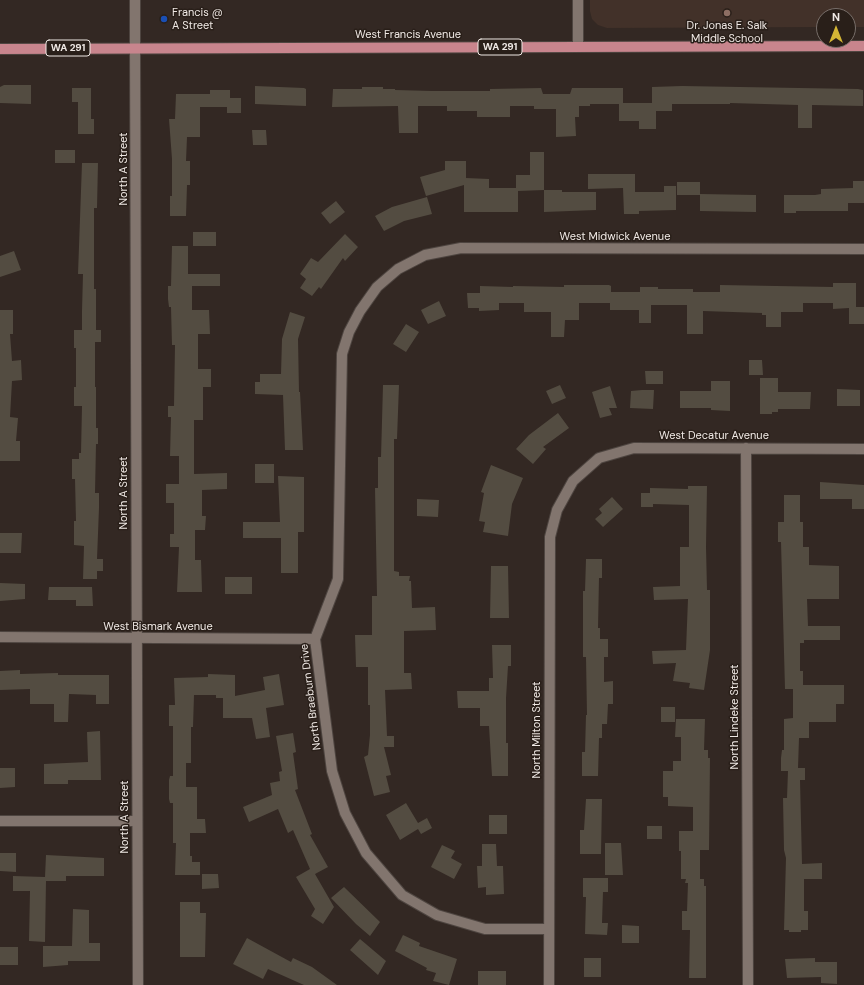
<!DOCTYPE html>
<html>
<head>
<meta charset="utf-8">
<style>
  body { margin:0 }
  #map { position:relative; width:864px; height:985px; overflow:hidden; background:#332823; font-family:"DM Sans",sans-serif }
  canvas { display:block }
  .north { position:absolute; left:816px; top:8px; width:40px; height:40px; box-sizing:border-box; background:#291f19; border:1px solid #786f6a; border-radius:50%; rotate:0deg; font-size:11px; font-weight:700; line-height:16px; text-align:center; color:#efe8e4 }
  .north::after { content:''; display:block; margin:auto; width:14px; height:18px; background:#d4b635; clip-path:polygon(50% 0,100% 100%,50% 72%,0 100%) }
</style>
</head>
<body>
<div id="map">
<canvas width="864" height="985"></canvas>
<div class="north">N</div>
</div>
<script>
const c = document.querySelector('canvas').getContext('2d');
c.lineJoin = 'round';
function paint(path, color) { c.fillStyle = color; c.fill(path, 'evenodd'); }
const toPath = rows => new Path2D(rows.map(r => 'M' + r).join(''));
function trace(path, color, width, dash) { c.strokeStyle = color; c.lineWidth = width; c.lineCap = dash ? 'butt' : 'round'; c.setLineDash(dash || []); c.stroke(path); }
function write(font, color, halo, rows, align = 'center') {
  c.font = font + ' "DM Sans",sans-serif'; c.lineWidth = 3; c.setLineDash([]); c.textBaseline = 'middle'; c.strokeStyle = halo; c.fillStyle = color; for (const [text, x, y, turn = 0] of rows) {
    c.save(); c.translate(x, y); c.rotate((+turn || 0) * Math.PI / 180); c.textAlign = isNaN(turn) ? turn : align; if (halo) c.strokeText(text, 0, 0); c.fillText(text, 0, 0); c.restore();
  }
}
paint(toPath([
  [590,0,864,0,864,27,848,27,848,16,824,16,824,27,607,28,598,25,592,19,590,11]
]), '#423129');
paint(toPath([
  [4,85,31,85,31,104,0,103,0,87],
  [255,86,304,88,306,89,306,106,255,104],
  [682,86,858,89,863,90,863,106,812,105,812,128,798,128,798,105,730,103,730,104,672,104,672,111,656,111,656,129,639,129,639,121,619,121,619,104,590,104,590,106,579,106,579,117,575,117,576,136,556,137,556,109,534,109,534,106,510,106,510,117,477,117,477,111,447,111,447,106,418,106,418,133,399,133,398,106,332,107,333,89,362,89,362,87,383,87,383,89,395,89,395,90,432,91,490,91,490,89,541,88,543,94,570,94,572,88,623,88,623,103,652,103,652,87],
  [72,88,91,88,91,119,94,119,94,134,78,134,78,102,72,102],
  [210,90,230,90,230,98,241,98,241,113,227,113,227,107,200,107,200,137,187,137,186,161,190,161,190,185,187,185,186,216,170,216,170,196,172,196,172,159,169,119,175,119,176,94,210,94],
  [252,130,266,130,267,145,253,145],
  [55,150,75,150,75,163,55,163],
  [530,152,544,152,544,190,562,190,562,192,596,192,596,210,544,212,544,190,518,191,518,212,464,212,464,185,426,196,420,177,445,170,445,161,466,161,466,178,489,179,489,188,516,188,516,175,530,175],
  [82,163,98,163,97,208,94,208,94,289,96,289,96,330,101,330,101,342,95,342,95,387,96,387,96,428,98,428,98,444,96,444,95,493,99,493,99,508,97,559,103,559,103,571,97,571,97,579,83,579,84,546,74,545,74,521,76,521,75,479,72,479,72,459,79,459,79,453,81,453,82,406,74,406,74,387,76,387,76,348,74,348,74,330,82,330,82,311,83,274,78,274],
  [588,174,635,174,635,192,664,192,664,186,676,186,676,210,639,211,639,214,624,214,623,188,588,189],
  [853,181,864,181,864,203,848,203,848,211,796,211,796,213,784,213,784,195,815,195,821,194,821,189,853,188],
  [677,182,700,182,700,194,756,195,756,212,700,211,700,195,677,195],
  [427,197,432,214,404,221,384,231,375,216,392,207],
  [336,201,345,212,330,224,321,213],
  [193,232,216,232,216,246,193,246],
  [345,234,358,247,345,261,343,258,321,289,319,287,312,296,300,288,306,279,300,274,311,258,318,262],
  [172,246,188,246,188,274,220,274,220,286,192,286,192,310,209,310,210,334,198,334,198,369,211,369,211,387,203,387,203,420,194,420,194,474,227,473,227,489,202,490,202,516,206,516,205,530,195,530,195,560,201,560,202,592,177,592,179,547,170,547,170,534,174,534,174,503,166,503,166,484,179,484,179,456,170,456,171,417,168,417,168,406,174,406,175,345,172,345,171,307,169,307,168,299,168,286,171,286],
  [14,251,21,270,0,277,0,256],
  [833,283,856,283,856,307,864,307,864,324,849,324,849,308,833,309,833,303,803,303,803,312,781,312,781,327,766,327,766,315,762,315,762,313,703,311,703,334,687,334,687,305,651,305,651,323,639,323,639,310,610,310,610,303,579,303,579,320,565,320,564,337,551,337,551,312,524,312,524,303,499,303,499,310,479,311,479,308,468,308,467,293,480,293,480,286,513,287,513,286,564,287,564,285,609,285,611,286,611,292,640,292,640,287,658,287,658,289,693,289,693,292,720,292,720,285,833,287],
  [439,301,446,316,428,324,421,310],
  [0,310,13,310,13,334,10,334,12,361,21,360,22,380,12,381,10,417,18,418,16,441,20,441,20,461,0,461],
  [290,312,305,317,298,339,299,392,300,392,303,450,285,450,283,395,255,394,255,382,260,382,260,374,281,374,282,339],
  [406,324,419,332,406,352,393,344],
  [749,360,762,360,763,375,749,375],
  [645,371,663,371,663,384,646,384],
  [760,378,778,378,778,392,811,392,810,409,778,409,778,412,772,412,772,414,760,414],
  [711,381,730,381,730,411,711,410,711,408,680,408,680,391,711,391],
  [383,385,399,385,397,439,394,439,394,571,399,572,399,576,410,576,409,581,411,581,412,608,435,607,436,630,404,631,404,673,411,673,412,689,385,690,387,736,394,736,394,747,384,747,391,775,386,776,390,792,374,796,364,757,368,755,370,735,370,705,368,705,368,667,356,667,355,635,372,635,372,596,377,596,375,488,378,488,378,457,381,457],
  [560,385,566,398,552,404,546,391],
  [610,386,617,408,609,408,612,415,600,418,592,392],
  [837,389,860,390,860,406,837,406],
  [642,390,654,390,653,409,630,408,631,391],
  [558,413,569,428,543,447,546,449,533,464,516,449,529,435],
  [255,464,274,464,274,483,255,483],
  [491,465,523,478,512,504,508,536,483,532,485,522,479,521,484,493,481,492],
  [278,476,304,477,304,532,298,532,298,573,281,573,281,538,243,538,243,522,280,522],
  [820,482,864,485,864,509,852,509,852,499,820,499],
  [688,486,707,486,706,547,707,590,710,590,710,650,704,690,689,688,690,683,673,681,676,663,653,664,652,651,686,650,688,599,654,600,653,587,680,586,680,547,689,547,689,505,653,504,653,507,641,507,641,493,650,493,650,488,688,489],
  [784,495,800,495,800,522,803,522,803,547,809,547,809,565,839,566,839,599,807,599,808,626,840,626,840,640,804,640,804,643,800,643,800,671,803,671,803,685,844,685,844,704,836,704,836,722,809,722,809,738,799,738,798,768,805,768,805,780,800,780,802,864,822,863,822,879,804,879,804,911,808,911,808,930,801,930,801,932,789,932,789,930,784,930,786,858,784,850,783,798,787,798,788,771,781,771,781,758,782,750,784,750,784,719,793,718,793,689,785,689,781,542,778,542,778,522,784,522],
  [612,497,623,509,603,527,595,519,602,513,599,509],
  [417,499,439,500,438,517,417,516],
  [0,533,22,533,21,553,0,553],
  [586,559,602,559,602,578,599,578,598,628,600,628,600,639,608,639,608,657,604,657,604,682,613,681,613,704,608,704,607,724,602,724,602,738,599,738,598,776,582,776,582,752,585,752,586,715,587,715,586,657,583,657,583,591,585,591],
  [491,566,508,566,509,618,490,618],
  [225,577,252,577,252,594,225,594],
  [0,583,25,584,25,599,0,601],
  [49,587,92,587,93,606,76,606,76,600,48,600],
  [492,645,511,645,511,666,508,666,506,698,506,743,508,743,508,776,492,776,489,726,480,726,480,708,458,708,457,691,489,691,489,678,493,678],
  [20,670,20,674,58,673,58,675,109,675,109,704,96,704,96,695,69,694,68,722,54,722,54,704,30,704,30,689,0,690,0,671],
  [208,674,235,675,235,696,265,690,263,677,279,674,284,705,266,708,270,737,256,739,252,718,223,718,223,698,216,698,216,695,194,695,193,727,191,727,191,763,186,763,186,787,197,787,197,819,205,819,206,833,190,833,190,856,192,856,192,862,200,862,200,875,175,875,176,843,173,843,173,803,170,803,169,799,169,780,170,776,173,776,173,726,169,726,169,705,175,705,174,678,208,677],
  [661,707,675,707,675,722,661,722],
  [676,719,705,719,704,750,708,750,708,758,710,758,709,850,700,850,700,879,704,879,704,886,706,886,706,978,689,978,690,930,682,930,682,911,687,911,688,883,685,883,686,879,681,879,681,851,679,851,679,831,693,831,693,807,668,806,668,797,663,797,663,771,673,771,673,761,681,761,681,737,675,737],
  [100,731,101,780,68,780,68,784,44,784,44,764,88,762,87,732],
  [293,733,296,752,293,753,298,789,295,790,312,834,310,835,328,867,315,874,334,907,323,924,311,916,315,909,296,877,310,869,293,830,288,833,278,809,249,822,243,807,272,795,270,783,280,781,279,772,282,771,276,736],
  [0,768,15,768,15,787,0,788],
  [586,799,602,799,601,854,580,854,580,830,584,830],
  [406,803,418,823,427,818,432,828,421,834,418,829,400,840,386,815],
  [489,815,507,815,507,834,489,834],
  [647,826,662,826,662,839,647,839],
  [605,843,621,843,623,875,605,875],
  [482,844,496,844,497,866,503,866,504,894,486,895,486,887,478,888,477,866,482,866],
  [442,845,455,851,451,858,462,864,454,879,431,867],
  [0,853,16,853,16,872,0,871],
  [46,855,104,858,104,876,66,876,66,881,46,881,45,942,29,941,30,891,13,891,13,876,45,877],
  [202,874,218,874,219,888,202,889],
  [583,878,608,878,608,892,603,892,602,923,608,923,607,935,585,934,586,897,583,897],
  [344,887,380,922,370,936,356,924,331,898],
  [180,902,200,902,200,913,206,913,205,957,180,957],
  [73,909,89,910,89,943,100,943,100,961,68,961,68,965,43,967,43,946,72,946],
  [622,925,639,926,639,943,622,943],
  [403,935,420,943,419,946,457,959,449,985,433,981,436,973,426,970,427,968,395,951],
  [247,938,291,962,293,958,312,967,337,985,304,985,268,969,263,979,233,964],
  [360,939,386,961,378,975,350,950],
  [0,947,18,947,18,965,0,965],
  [584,958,601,958,601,977,584,977],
  [815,958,815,962,837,962,837,984,821,983,821,977,787,978,785,959],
  [478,971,506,971,506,985,478,985]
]), '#534c41');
const minor = toPath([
  [135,0,135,48],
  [578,0,578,46],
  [746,448,748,985],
  [0,637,315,639],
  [0,821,137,821],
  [548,929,485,929,437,915,402,895,366,853,345,813,332,771,315,639,338,579,342,354,349,332,360,311,377,287,398,269,425,255,461,248,864,249],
  [549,985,550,537,557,510,573,481,599,458,634,448,864,449]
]);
const tertiary = toPath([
  [135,48,138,985]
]);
const primary = toPath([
  [0,49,864,46]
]);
trace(minor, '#4e4540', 12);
trace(tertiary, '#4e4540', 12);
trace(primary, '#4e4540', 12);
trace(minor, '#82756e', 10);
trace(tertiary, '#82756e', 10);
trace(primary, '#c8858d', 10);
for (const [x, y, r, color] of [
  [727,13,4,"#8d6e63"],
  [164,19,4,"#1a4fb4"]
]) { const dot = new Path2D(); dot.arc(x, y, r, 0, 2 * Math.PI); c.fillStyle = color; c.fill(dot); trace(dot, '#291f19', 1.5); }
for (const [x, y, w] of [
  [500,47,44],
  [68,48,44]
]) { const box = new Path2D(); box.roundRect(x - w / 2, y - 8, w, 16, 3); c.fillStyle = '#291f19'; c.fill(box); trace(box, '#efe8e4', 1); }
write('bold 10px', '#efe8e4', null, [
  ["WA 291",500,47],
  ["WA 291",68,48]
]);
write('11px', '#efe8e4', '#291f19', [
  ["Francis @",172,13],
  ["A Street",172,26],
  ["Dr. Jonas E. Salk",727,26,"center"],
  ["Middle School",727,39,"center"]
], 'left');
write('11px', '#efe8e4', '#291f19', [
  ["West Francis Avenue",408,35],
  ["North A Street",124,169,-90],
  ["West Midwick Avenue",615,237],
  ["West Decatur Avenue",714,436],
  ["North A Street",124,493,-90],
  ["West Bismark Avenue",158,627],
  ["North Braeburn Drive",311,697,-97],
  ["North Lindeke Street",735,717,-90],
  ["North Milton Street",537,730,-90],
  ["North A Street",125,817,-90]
]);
</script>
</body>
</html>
